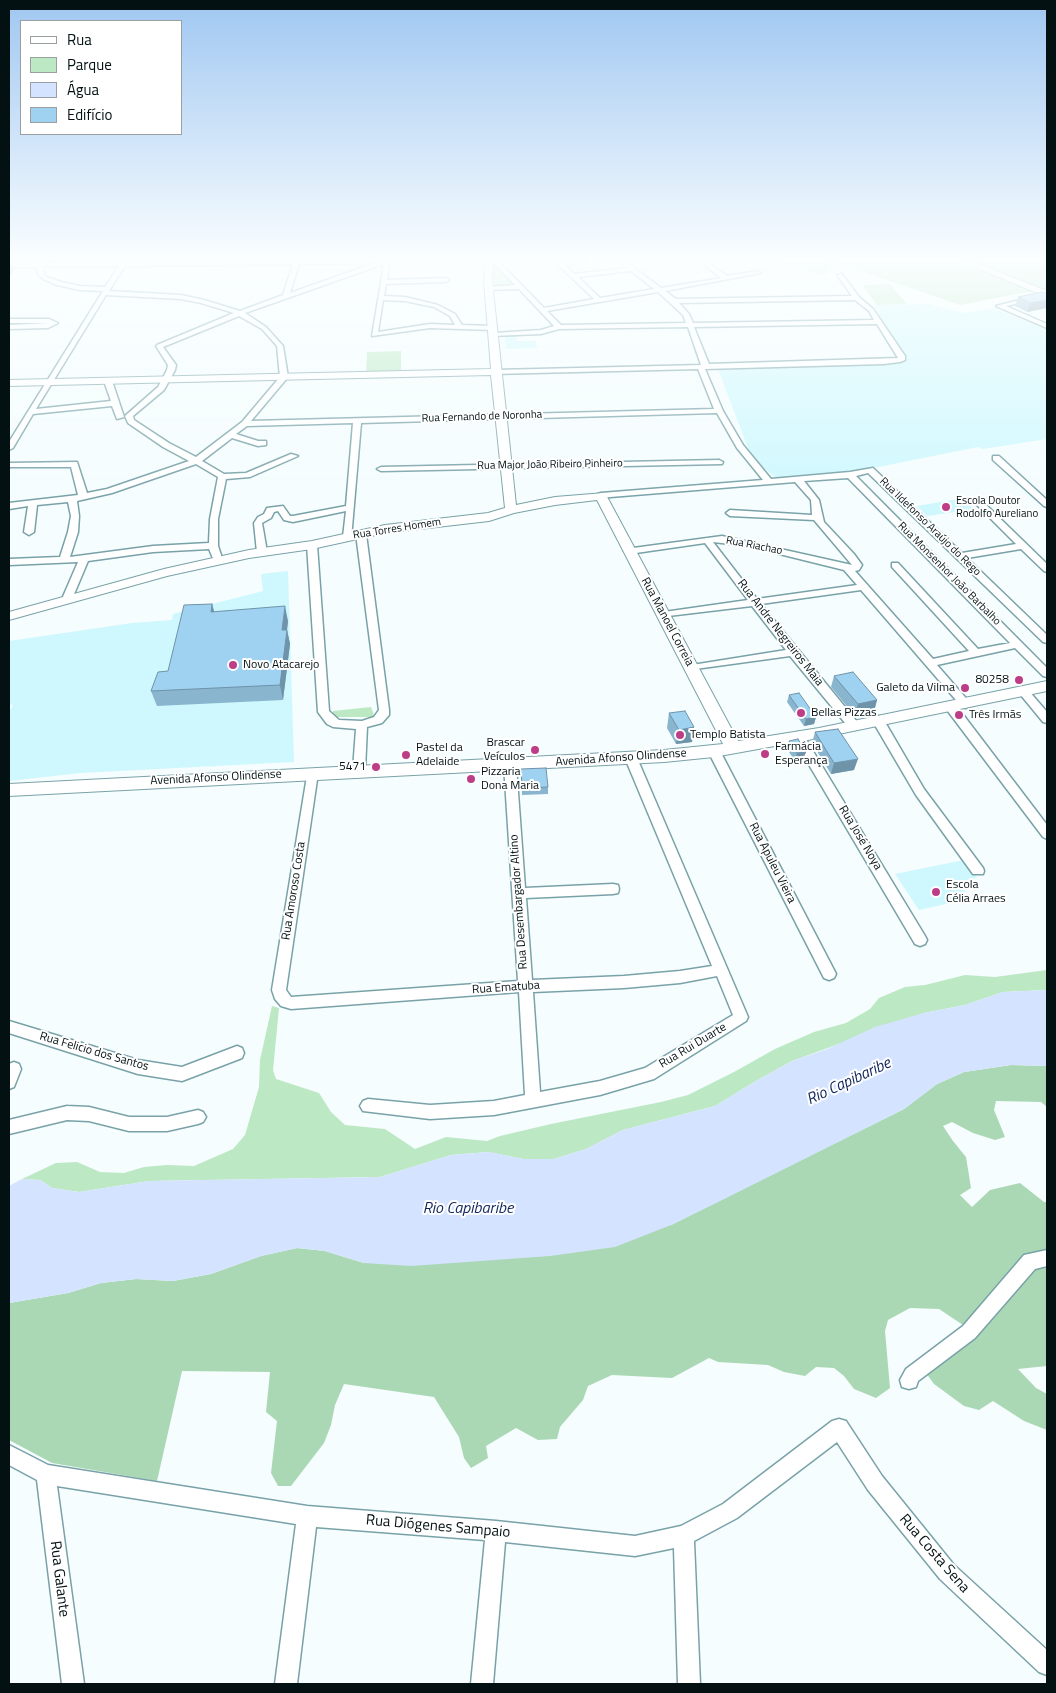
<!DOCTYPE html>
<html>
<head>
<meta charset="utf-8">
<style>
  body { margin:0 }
  #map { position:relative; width:1056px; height:1693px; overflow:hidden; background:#f5fdfe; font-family:"Titillium Web",sans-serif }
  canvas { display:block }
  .frame { position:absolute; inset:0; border:10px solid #031113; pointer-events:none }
  .legend { position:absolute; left:20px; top:20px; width:162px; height:115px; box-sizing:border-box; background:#fff; border:1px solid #9aa0a1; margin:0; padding:6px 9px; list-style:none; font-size:15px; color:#031113 }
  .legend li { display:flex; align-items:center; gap:10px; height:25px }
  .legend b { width:25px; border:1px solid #9aa0a1 }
</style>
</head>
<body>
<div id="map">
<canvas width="1056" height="1693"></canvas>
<div class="frame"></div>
<ul class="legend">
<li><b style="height:6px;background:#fff"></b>Rua</li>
<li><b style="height:14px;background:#bce8c4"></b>Parque</li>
<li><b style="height:14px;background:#d4e3ff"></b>Água</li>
<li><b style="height:14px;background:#9fd2f1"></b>Edifício</li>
</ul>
</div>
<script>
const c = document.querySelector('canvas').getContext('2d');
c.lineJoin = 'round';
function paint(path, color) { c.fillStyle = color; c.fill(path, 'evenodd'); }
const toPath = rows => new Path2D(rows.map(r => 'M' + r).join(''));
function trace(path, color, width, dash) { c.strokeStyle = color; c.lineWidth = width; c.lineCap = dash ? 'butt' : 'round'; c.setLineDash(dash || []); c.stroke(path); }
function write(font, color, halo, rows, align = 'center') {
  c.font = font + ' "Titillium Web",sans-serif'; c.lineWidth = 4; c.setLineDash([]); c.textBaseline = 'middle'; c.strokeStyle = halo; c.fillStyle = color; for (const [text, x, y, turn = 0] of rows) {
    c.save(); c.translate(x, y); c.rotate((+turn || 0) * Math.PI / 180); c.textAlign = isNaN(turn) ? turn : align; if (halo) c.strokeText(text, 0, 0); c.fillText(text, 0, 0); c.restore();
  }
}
paint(toPath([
  [929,304,965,313,993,308,1047,330,1047,439,983,449,978,447,853,472,779,480,752,459,717,366,902,361,874,305],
  [504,335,516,335,517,341,536,341,537,348,506,349],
  [964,498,975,509,927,516,917,506],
  [288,571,294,762,80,773,9,781,9,712,13,705,9,704,9,641,132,623,172,620,173,614,263,591,261,574],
  [964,860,977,877,965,883,964,900,919,910,895,874]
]), '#cef8fe');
paint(toPath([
  [492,261,494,261,516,285,494,285],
  [775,261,819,261,829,262,835,267,823,275],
  [841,261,954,261,1032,291,960,305,843,265],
  [975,261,1047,261,1047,290,1044,289],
  [890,284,907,304,877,305,862,285],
  [401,351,401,371,366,372,367,352],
  [371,707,374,715,372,717,333,717,333,711],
  [1047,970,1047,990,1003,992,965,1005,924,1013,792,1061,756,1081,715,1106,623,1130,586,1149,554,1159,523,1159,489,1152,451,1155,380,1177,149,1181,79,1192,52,1188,40,1180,22,1179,56,1163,77,1162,100,1172,124,1173,144,1167,167,1165,194,1166,233,1149,245,1135,259,1087,260,1060,272,1006,279,1008,273,1070,276,1079,319,1093,331,1112,345,1125,385,1129,415,1149,446,1137,487,1141,500,1136,551,1124,661,1102,688,1095,734,1072,775,1049,814,1032,846,1023,870,1009,879,998,905,987,925,985,965,975,995,977]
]), '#bce8c4');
paint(toPath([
  [1011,1065,1047,1066,1047,1107,1041,1102,996,1101,994,1110,1005,1137,995,1140,973,1133,952,1122,943,1126,953,1141,966,1157,971,1188,960,1195,972,1207,990,1190,1020,1183,1044,1202,1047,1202,1047,1366,1018,1369,1036,1388,1047,1394,1047,1430,1024,1421,993,1401,979,1410,964,1406,934,1384,926,1373,962,1340,963,1325,939,1309,910,1308,888,1320,885,1331,890,1388,876,1398,854,1389,844,1376,834,1368,816,1367,805,1376,784,1372,768,1365,718,1362,709,1358,672,1378,612,1375,588,1386,583,1400,560,1427,557,1439,538,1440,516,1428,486,1446,488,1458,471,1468,464,1458,459,1437,434,1397,344,1384,335,1405,331,1425,324,1443,291,1486,278,1486,271,1473,277,1421,266,1412,270,1372,182,1371,157,1481,52,1463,9,1440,9,1303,68,1293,101,1283,136,1279,173,1281,211,1274,261,1256,297,1248,325,1251,364,1263,671,1225,904,1109,937,1084,964,1072]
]), '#abd8b4');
paint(toPath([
  [1047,990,1047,1066,1011,1065,964,1072,937,1084,904,1109,718,1202,671,1225,615,1247,550,1256,411,1266,364,1263,325,1251,297,1248,261,1256,211,1274,173,1281,136,1279,101,1283,68,1293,9,1303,9,1186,22,1179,40,1180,52,1188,79,1192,149,1181,380,1177,451,1155,489,1152,523,1159,554,1159,586,1149,623,1130,715,1106,756,1081,792,1061,827,1049,875,1027,924,1013,965,1005,1003,992]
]), '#d4e3ff');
const street = toPath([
  [124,261,371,261,368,263,299,264,290,293,380,261,390,261,387,280,446,278,449,280,446,282,386,284,384,296,405,297,438,305,455,314,462,325,493,326,496,328,493,330,430,328,372,336,384,264,245,313,266,327,283,346,288,377,251,421,714,409,698,369,493,374,492,372,496,370,701,365,688,327,559,329,541,334,492,336,492,334,494,333,541,330,554,326,519,289,487,290,487,288,489,287,515,285,492,261,498,261,544,308,594,299,554,261,586,261,565,265,574,274,627,268,619,261,625,261,661,288,721,278,700,261,706,261,727,276,758,271,761,273,665,291,676,299,852,296,837,275,842,274,859,297,873,309,905,356,905,360,900,362,884,364,705,369,723,411,743,445,771,479,850,472,873,468,962,553,1016,544,972,500,979,498,1047,564,1047,572,1044,571,1021,549,967,558,1047,635,1047,643,1043,642,868,473,856,476,1047,668,1047,677,1043,676,1015,648,937,665,971,704,966,708,962,707,861,590,761,604,858,723,860,726,858,729,850,729,790,656,688,670,687,668,692,665,786,650,752,606,660,617,660,613,664,612,748,600,705,543,629,554,624,551,626,549,722,536,852,565,814,520,730,516,726,513,730,510,812,515,811,500,795,482,598,498,598,494,601,493,763,480,737,448,717,413,361,423,351,539,345,539,343,537,346,511,293,522,284,520,278,511,274,512,271,518,262,523,267,552,262,555,257,552,254,523,258,517,264,514,267,508,283,506,290,516,293,516,346,506,353,423,247,426,236,434,258,441,266,441,266,445,258,446,232,438,202,461,224,474,246,473,291,454,298,456,250,477,226,479,218,519,218,546,223,561,221,563,215,563,209,549,153,552,88,561,72,599,67,602,64,601,62,599,78,562,9,565,9,559,60,557,68,532,71,516,68,502,37,505,34,532,29,535,24,532,28,506,9,509,9,503,78,495,71,467,9,467,9,463,77,462,87,493,107,489,189,461,163,447,128,423,125,416,158,387,167,370,168,365,156,346,157,345,234,313,201,303,181,299,106,295,36,409,111,401,104,381,108,379,112,381,124,417,117,419,112,406,33,414,13,448,9,450,9,442,103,291,80,290,57,285,43,279,38,274,37,267,9,267,9,263,124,261],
  [293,264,283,295,240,311,204,300,181,295,109,291,125,266,293,264],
  [43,266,119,266,105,287,80,286,61,282,47,277,44,274,43,266],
  [631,271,654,289,600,298,578,277,631,271],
  [658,292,683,315,686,323,561,325,547,311,658,292],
  [383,300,405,301,434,307,450,316,455,325,430,324,378,332,383,300],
  [855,300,869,311,874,320,693,323,689,314,679,303,855,300],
  [239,316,262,329,277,346,280,377,242,422,196,457,169,443,134,420,133,416,164,390,175,370,176,365,163,347,239,316],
  [877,324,898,358,709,364,694,327,877,324],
  [196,464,218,477,210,519,209,543,153,546,70,557,78,532,79,516,77,501,112,493,196,464],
  [848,478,1010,643,978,649,898,563,892,563,892,567,969,651,933,659,855,571,859,570,862,565,854,554,824,522,819,500,804,481,848,478],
  [713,542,747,546,844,570,857,585,757,599,713,542],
  [1047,293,1047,297,1006,306,1047,324,1047,328,996,306,1047,293],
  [9,319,49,319,58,323,48,328,9,329,9,325,49,323,9,323,9,319],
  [993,456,999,456,1047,500,1047,507,1044,506,993,460,993,456],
  [719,460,723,462,722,464,381,471,377,469,381,467,719,460],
  [361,531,366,534,389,710,389,715,382,723,367,727,365,770,359,774,353,770,356,729,333,727,327,724,318,712,307,545,312,542,317,545,329,711,339,720,362,721,374,717,379,710,356,534,361,531],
  [1024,688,1028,690,1047,712,1047,723,1043,722,1020,694,1019,692,1024,688],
  [951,703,955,704,1047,825,1047,839,1043,837,947,710,946,707,947,704,951,703],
  [878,716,882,717,924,789,983,868,984,871,983,874,973,874,916,795,872,720,878,716],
  [798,732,802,733,925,936,927,940,925,944,920,946,915,944,792,736,798,732],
  [714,747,720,751,834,970,836,974,834,978,829,980,824,978,708,751,714,747],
  [631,754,637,758,748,1017,746,1021,654,1079,600,1095,494,1115,430,1119,363,1111,360,1106,363,1101,368,1099,430,1105,494,1101,525,1095,519,992,291,1009,281,1006,275,999,272,990,308,770,316,770,318,773,286,990,291,997,518,981,504,765,510,761,516,765,525,888,613,884,618,885,619,889,618,893,613,894,526,898,532,980,624,976,680,971,712,966,625,758,631,754],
  [717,976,733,1015,645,1068,600,1081,540,1092,533,992,624,988,680,983,717,976],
  [9,1021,138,1060,182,1067,237,1046,242,1048,244,1053,242,1058,182,1081,138,1074,9,1033,9,1021],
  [14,1062,19,1064,21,1069,14,1087,9,1089,9,1064,14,1062],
  [67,1106,89,1107,129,1117,167,1117,198,1110,203,1112,206,1117,203,1122,198,1124,167,1131,129,1131,89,1121,67,1120,9,1134,9,1120,67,1106],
  [1047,1250,1047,1266,1035,1269,975,1338,918,1381,916,1387,909,1389,902,1387,900,1380,906,1369,963,1326,1024,1255,1047,1250],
  [839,1419,846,1421,882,1476,954,1565,1047,1650,1047,1675,1039,1672,940,1579,868,1490,837,1442,737,1518,694,1541,700,1684,678,1684,674,1548,635,1556,505,1542,493,1684,471,1684,485,1540,316,1527,297,1684,275,1684,296,1524,57,1486,84,1684,62,1684,37,1480,9,1465,9,1445,48,1465,307,1506,496,1521,635,1536,681,1526,723,1504,832,1421,839,1419]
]);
const secondary = toPath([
  [485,261,493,261,492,281,516,505,555,497,605,493,738,741,819,728,1047,681,1047,691,819,738,714,757,664,762,9,796,9,784,664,750,723,744,597,500,555,505,514,513,489,521,385,533,312,549,249,558,167,576,9,620,9,612,164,569,249,550,312,541,385,525,488,513,505,508,491,375,9,386,9,380,491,369,484,281,485,261],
  [960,261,971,261,1047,291,1047,297,960,261]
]);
trace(street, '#79a2a8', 3);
trace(secondary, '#79a2a8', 2);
paint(street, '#fff');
paint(secondary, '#fff');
paint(toPath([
  [1047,294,1047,308,1027,312,1015,306,1018,297],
  [212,604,214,612,288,621,287,630,290,644,283,700,157,706,151,691,168,671],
  [834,676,877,700,874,711,854,715,831,687],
  [789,695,816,717,814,724,804,726,787,702],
  [669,713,694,727,692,742,676,744,667,728],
  [815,732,854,770,831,774,812,743],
  [789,741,806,752,803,759,795,761,787,749],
  [521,769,548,787,548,794,522,795]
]), '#89b5cf');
paint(toPath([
  [9,261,15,261,11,261,14,270,9,277],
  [1047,300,1047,308,1027,312,1030,303],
  [212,604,216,618,211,612],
  [285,606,288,621,287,630,290,644,283,700,280,685,282,630],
  [877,700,874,711,854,715,858,704],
  [816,717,814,724,804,726,806,719],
  [694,727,692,742,676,744,679,730],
  [806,752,803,759,795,761,797,753],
  [858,759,854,770,831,774,834,763]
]), '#6f93a9');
const building = toPath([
  [1042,292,1047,294,1047,300,1030,303,1018,297,1042,292],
  [212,604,211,612,285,606,282,630,287,630,280,685,151,691,158,672,168,671,184,605,212,604],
  [853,672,877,700,858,704,834,676,853,672],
  [799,693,816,717,806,719,789,695,799,693],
  [685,711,694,727,679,730,669,713,685,711],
  [838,729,858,759,834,763,815,732,838,729],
  [798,739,806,752,797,753,789,741,798,739],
  [546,768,548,787,522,788,521,769,546,768]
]);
paint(building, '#9fd2f1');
trace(building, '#6f93a9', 1);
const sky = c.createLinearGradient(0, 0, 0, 498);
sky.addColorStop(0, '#a0c7f1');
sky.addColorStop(0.52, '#fafeff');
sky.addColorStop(1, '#fafeff00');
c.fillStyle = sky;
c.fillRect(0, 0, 1056, 498);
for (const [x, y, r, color] of [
  [946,507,5,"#bd3d87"],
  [233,665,5,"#bd3d87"],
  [1019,680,5,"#bd3d87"],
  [965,688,5,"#bd3d87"],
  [801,713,5,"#bd3d87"],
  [959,715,5,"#bd3d87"],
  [680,735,5,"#bd3d87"],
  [535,750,5,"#bd3d87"],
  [765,754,5,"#bd3d87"],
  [406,755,5,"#bd3d87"],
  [376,767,5,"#bd3d87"],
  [471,779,5,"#bd3d87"],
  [936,892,5,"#bd3d87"]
]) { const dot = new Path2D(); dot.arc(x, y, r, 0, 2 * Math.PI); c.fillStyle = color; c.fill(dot); trace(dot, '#fff', 2); }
write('11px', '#031113', '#fff', [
  ["Rua Fernando de Noronha",482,417,-2],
  ["Rua Major João Ribeiro Pinheiro",550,465,-1],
  ["Rua Ildefonso Araújo do Rego",930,527,44],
  ["Rua Torres Homem",397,529,-9],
  ["Rua Riachao",754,546,11],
  ["Rua Monsenhor João Barbalho",949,574,45]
]);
write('11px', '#031113', '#fff', [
  ["Escola Doutor",956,501],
  ["Rodolfo Aureliano",956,514]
], 'left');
write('12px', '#031113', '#fff', [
  ["Rua Manoel Correia",667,622,62],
  ["Rua Andre Negreiros Maia",780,633,52],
  ["Avenida Afonso Olindense",621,758,-4],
  ["Avenida Afonso Olindense",216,778,-3],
  ["Rua José Noya",860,838,59],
  ["Rua Apuleu Vieira",772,863,63],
  ["Rua Amoroso Costa",294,891,-81],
  ["Rua Desembargador Altino",519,902,-94],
  ["Rua Ematuba",506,988,-4],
  ["Rua Rui Duarte",693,1046,-31],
  ["Rua Felicio dos Santos",94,1052,16]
]);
write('12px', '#031113', '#fff', [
  ["Novo Atacarejo",243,665],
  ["80258",1009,680,"right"],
  ["Galeto da Vilma",955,688,"right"],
  ["Bellas Pizzas",811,713],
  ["Três Irmãs",969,715],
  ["Templo Batista",690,735],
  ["Brascar",525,743,"right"],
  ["Veículos",525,757,"right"],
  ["Farmácia",775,747],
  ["Esperança",775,761],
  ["Pastel da",416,748],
  ["Adelaide",416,762],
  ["5471",366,767,"right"],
  ["Pizzaria",481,772],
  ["Dona Maria",481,786],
  ["Escola",946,885],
  ["Célia Arraes",946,899]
], 'left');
write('15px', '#031113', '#fff', [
  ["Rua Diógenes Sampaio",438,1527,5],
  ["Rua Costa Sena",934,1554,49],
  ["Rua Galante",59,1579,83]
]);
write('italic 16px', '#10265b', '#fff', [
  ["Rio Capibaribe",849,1082,-25],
  ["Rio Capibaribe",468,1209]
]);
</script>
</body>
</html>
